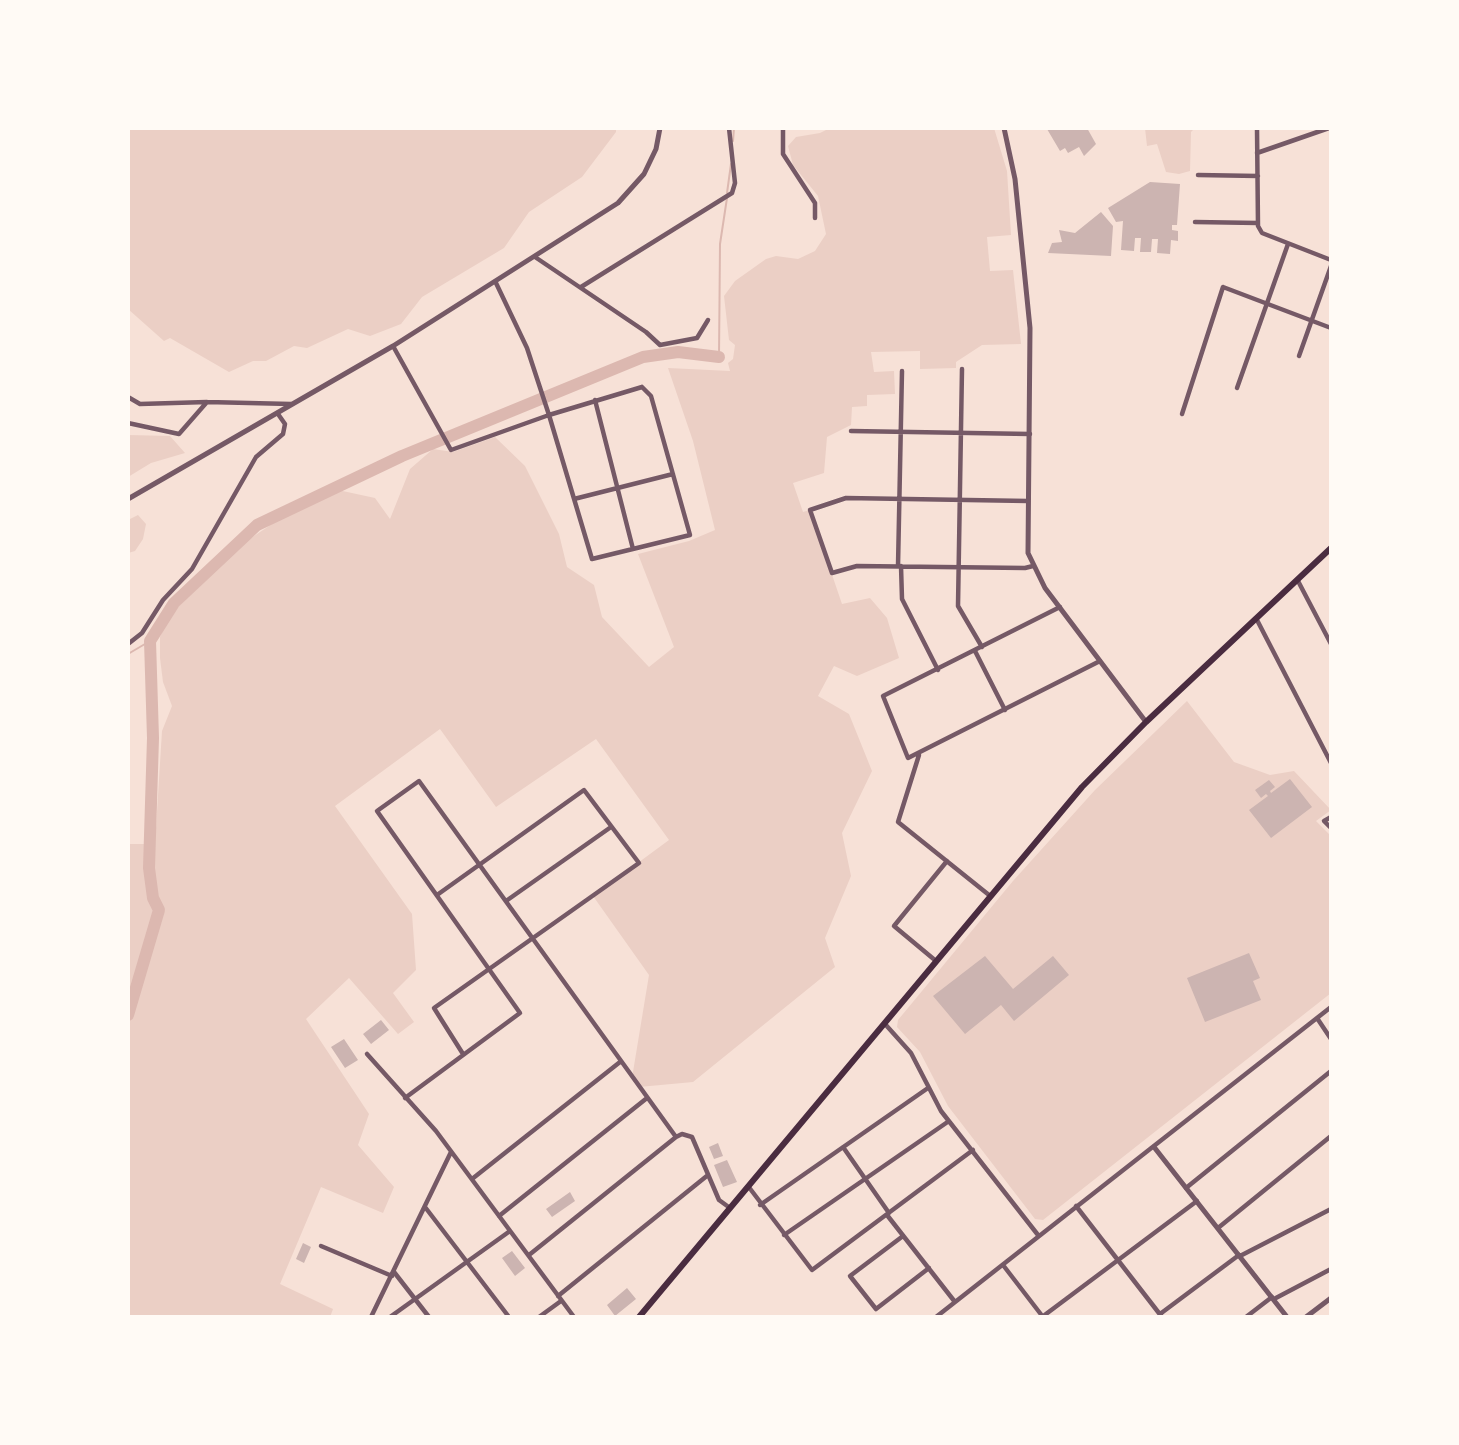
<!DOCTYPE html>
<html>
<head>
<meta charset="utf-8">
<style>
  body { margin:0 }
  #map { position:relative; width:1459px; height:1445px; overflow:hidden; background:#f7e1d7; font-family:"Asap Condensed",sans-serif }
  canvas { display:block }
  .frame { position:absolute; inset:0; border:130px solid #fffaf5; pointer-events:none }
</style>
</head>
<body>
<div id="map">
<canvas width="1459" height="1445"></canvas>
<div class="frame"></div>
</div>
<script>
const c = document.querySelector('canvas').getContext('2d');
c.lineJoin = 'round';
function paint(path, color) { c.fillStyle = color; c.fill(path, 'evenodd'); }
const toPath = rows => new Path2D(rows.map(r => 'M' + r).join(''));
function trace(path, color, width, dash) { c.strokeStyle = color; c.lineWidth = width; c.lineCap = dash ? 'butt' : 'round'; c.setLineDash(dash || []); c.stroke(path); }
paint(toPath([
  [128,128,616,128,616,132,582,177,529,212,504,248,422,297,401,324,370,336,348,329,307,348,294,346,266,361,253,361,229,372,170,338,164,341,128,309],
  [830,128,994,128,1007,171,1011,235,987,237,990,271,1013,270,1021,344,982,345,956,362,956,368,920,369,920,351,871,352,874,372,894,371,895,394,867,395,867,406,852,407,851,425,827,437,824,473,793,483,803,512,810,510,842,604,870,598,887,618,899,658,857,676,834,666,818,696,849,714,872,771,842,833,851,876,825,938,835,967,693,1082,639,1087,632,1078,649,975,593,896,669,840,596,739,496,807,440,729,335,806,412,914,416,970,393,993,414,1022,398,1034,349,978,306,1019,369,1114,358,1145,394,1187,383,1213,321,1187,280,1284,333,1309,330,1317,128,1317,128,844,155,844,162,731,172,706,163,682,160,658,160,637,168,617,242,544,272,524,338,490,375,498,390,519,410,469,433,449,453,452,495,437,525,466,559,534,567,567,594,585,602,617,649,667,674,647,638,554,689,541,715,530,693,441,668,368,730,371,728,363,733,359,735,345,729,340,724,296,735,281,766,259,776,256,798,259,815,251,826,234,818,196,793,165,788,146,796,137,820,133],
  [1145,128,1195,128,1191,132,1190,171,1179,174,1166,172,1157,144,1147,146],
  [128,435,170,436,185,453,151,463,128,477],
  [138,515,146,524,143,539,135,551,128,553,128,520],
  [1187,701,1234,762,1270,775,1294,771,1331,810,1316,821,1331,836,1331,993,1043,1220,1035,1219,948,1106,920,1052,897,1027,898,1020,1013,881,1095,790]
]), '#ebcfc5');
trace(toPath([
  [733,141,734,128],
  [727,193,731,164],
  [719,357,720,244,727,198],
  [128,654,150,641]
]), '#dcb8b0', 2);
trace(toPath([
  [128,1015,159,910,153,898,149,868,153,738,150,641,174,603,257,525,402,456,643,357,678,352,719,357]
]), '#dcb8b0', 12);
paint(toPath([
  [1087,128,1096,144,1084,156,1079,147,1068,153,1065,148,1060,151,1047,129],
  [1150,182,1180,184,1177,225,1172,225,1172,230,1178,231,1178,241,1171,240,1170,254,1157,253,1158,239,1152,239,1151,252,1140,252,1141,238,1135,238,1134,251,1121,250,1123,221,1116,222,1108,208],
  [1101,212,1113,226,1111,256,1048,253,1052,243,1062,242,1059,230,1075,233],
  [1290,779,1312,807,1271,838,1249,810,1268,796,1266,794,1261,798,1255,790,1269,780,1275,787,1270,791,1271,793],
  [1249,953,1260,978,1253,981,1261,1000,1205,1022,1187,978],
  [985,956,1013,989,1053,956,1069,975,1014,1021,1001,1005,965,1034,933,996],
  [381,1020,389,1030,371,1044,363,1034],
  [344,1039,358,1060,345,1068,331,1047],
  [718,1143,723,1156,714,1159,709,1147],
  [727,1160,737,1182,723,1187,714,1165],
  [570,1192,575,1201,552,1217,546,1209],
  [303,1243,311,1247,304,1263,296,1259],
  [512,1251,525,1268,515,1276,502,1258],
  [627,1288,636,1299,615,1316,607,1305]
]), '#ccb4b1');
trace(toPath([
  [783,128,783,154,815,203,815,218],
  [1257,128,1258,226,1262,233,1331,260],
  [1257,153,1329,128],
  [1198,175,1258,176],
  [1195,222,1258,223],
  [535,257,646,332,660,345,697,338,708,320],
  [581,287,732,193,735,183,729,128],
  [393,346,451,450,549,415,527,348,496,283],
  [1299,356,1331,266],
  [962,369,958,606,982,647],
  [642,387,651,396,690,535,592,559,549,415,642,387],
  [1237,388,1288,244],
  [128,397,140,404,207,402,179,434,128,423],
  [595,400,633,549],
  [207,402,291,404],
  [1182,414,1223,287,1331,328],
  [851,431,1030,434],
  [574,499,673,474],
  [1028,501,846,498,810,510,832,573,857,566,1025,568,1033,566],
  [898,566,902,371],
  [901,566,902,599,938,670],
  [1298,581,1331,644],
  [1060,607,883,696,908,758,1100,661],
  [1257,620,1331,763],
  [128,644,142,633,163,600,192,569,256,457,283,434,285,424,278,414],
  [975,651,1005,710],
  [919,755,898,822,989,895],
  [1331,817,1324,821,1331,828],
  [437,895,584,790,639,863,434,1008,463,1054],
  [506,901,611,827],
  [936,961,894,926,947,861],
  [1317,1018,1331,1039],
  [885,1024,911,1053,941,1111,1038,1235],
  [367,1054,436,1131,574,1317],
  [405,1098,520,1013,377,811,419,781,676,1137,682,1134,692,1137,719,1200,730,1208],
  [843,1147,889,1213],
  [472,1179,620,1062],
  [748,1186,812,1270,973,1150],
  [1186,1188,1331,1071],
  [760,1205,928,1088],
  [1076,1206,1162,1317],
  [425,1207,509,1317],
  [887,1215,955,1302],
  [499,1216,647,1098],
  [1218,1228,1331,1136],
  [784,1235,949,1121],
  [903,1236,850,1276,876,1309,929,1268],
  [321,1246,392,1276],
  [529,1255,676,1137],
  [1240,1256,1331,1209],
  [1003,1265,1043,1317],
  [394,1272,429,1317],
  [558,1296,708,1175],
  [1274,1299,1331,1269],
  [1160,1314,1239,1255],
  [371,1317,451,1152],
  [390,1317,510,1231],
  [539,1317,561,1301],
  [936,1317,1331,1007],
  [1042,1317,1197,1201],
  [1246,1317,1272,1297]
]), '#755966', 4.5);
trace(toPath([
  [1004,128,1015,179,1030,328,1028,553,1045,588,1146,722],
  [128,499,393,346,618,203,644,174,656,149,660,128],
  [1154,1147,1287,1317],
  [1306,1317,1331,1298]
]), '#755966', 5);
trace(toPath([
  [639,1317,1082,787,1146,722,1331,548]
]), '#4a2c40', 6);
</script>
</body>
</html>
